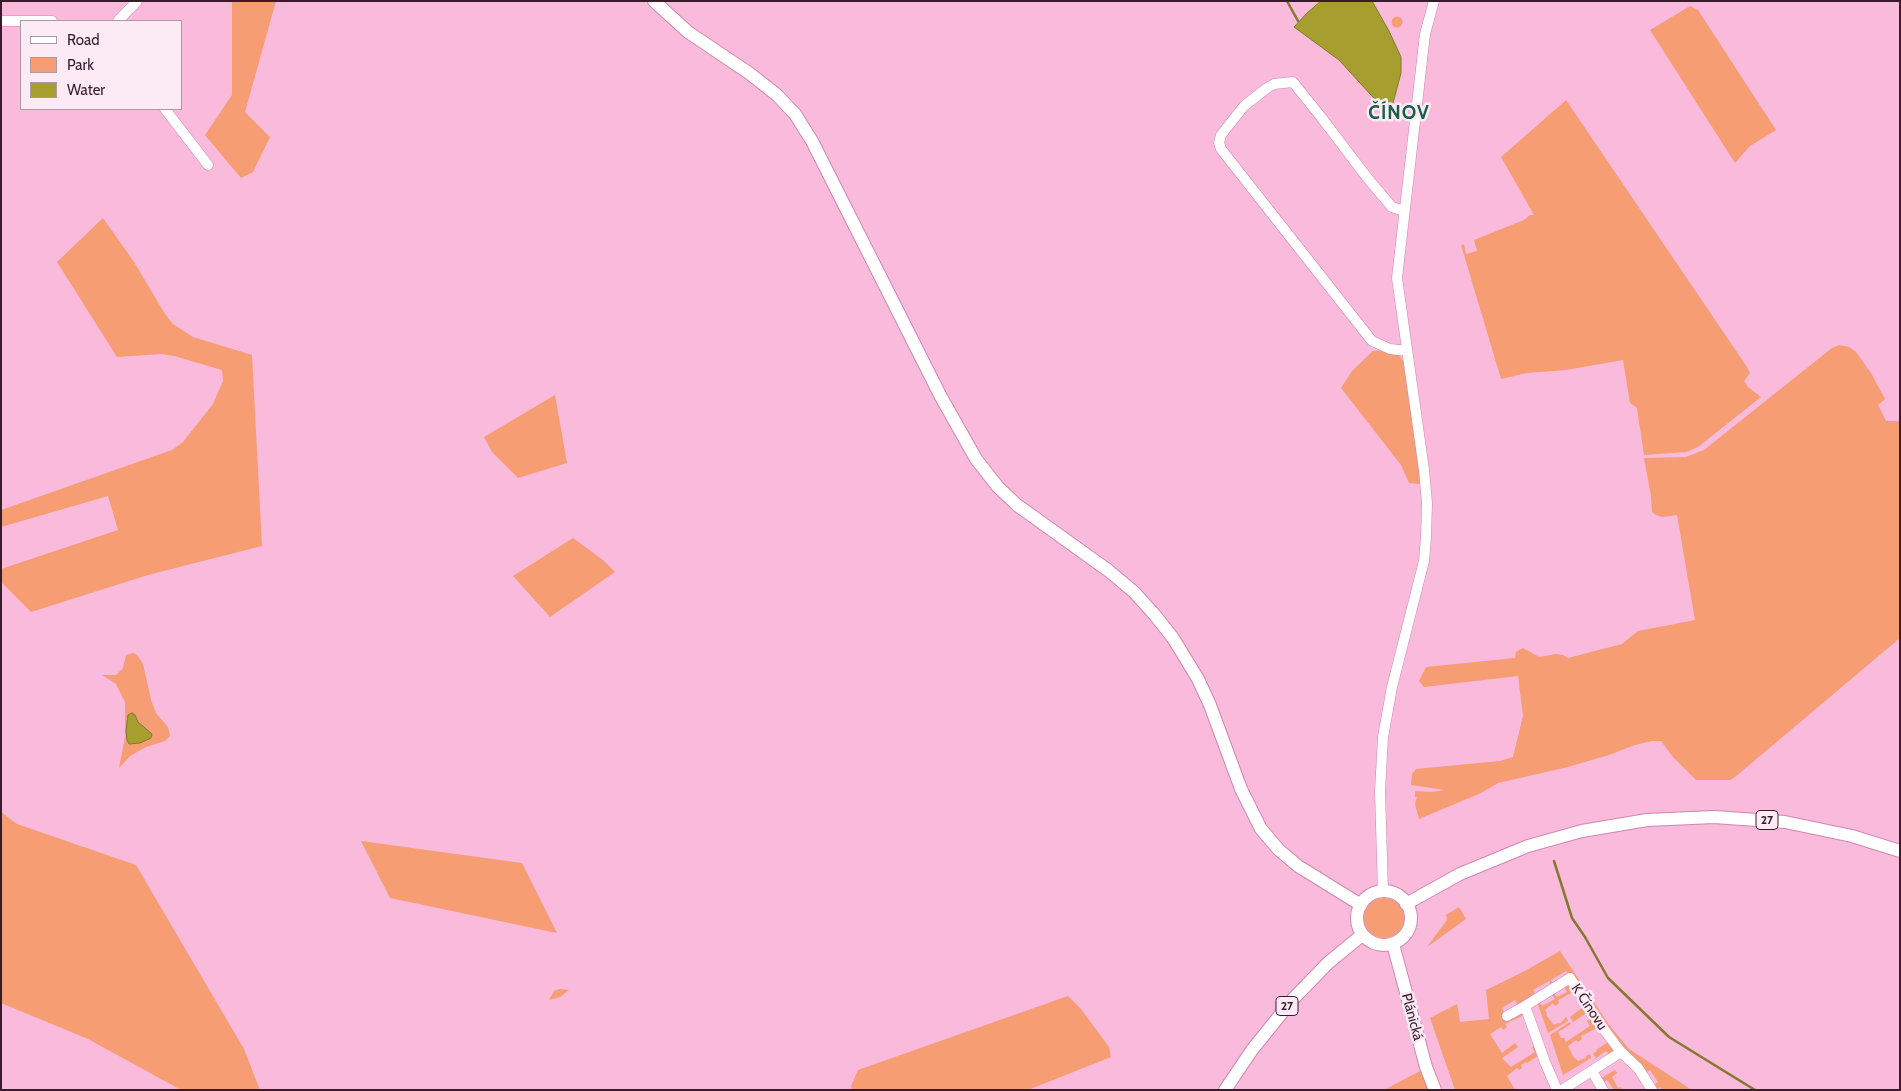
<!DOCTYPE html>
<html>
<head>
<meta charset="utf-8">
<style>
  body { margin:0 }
  #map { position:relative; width:1901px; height:1091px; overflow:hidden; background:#f9badc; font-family:Cabin,sans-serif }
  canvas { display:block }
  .frame { position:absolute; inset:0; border:2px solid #391c2c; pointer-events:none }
  .legend { position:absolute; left:20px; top:20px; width:162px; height:90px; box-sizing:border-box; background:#fcebf4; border:1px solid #ae98a4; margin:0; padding:6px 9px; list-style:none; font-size:15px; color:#391c2c }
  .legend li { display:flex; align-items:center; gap:10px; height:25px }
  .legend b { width:25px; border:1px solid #ae98a4 }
</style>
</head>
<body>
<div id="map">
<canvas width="1901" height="1091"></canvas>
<div class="frame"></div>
<ul class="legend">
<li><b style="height:6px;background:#fff"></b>Road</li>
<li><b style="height:14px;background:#f69d74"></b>Park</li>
<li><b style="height:14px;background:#a69f30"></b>Water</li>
</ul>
</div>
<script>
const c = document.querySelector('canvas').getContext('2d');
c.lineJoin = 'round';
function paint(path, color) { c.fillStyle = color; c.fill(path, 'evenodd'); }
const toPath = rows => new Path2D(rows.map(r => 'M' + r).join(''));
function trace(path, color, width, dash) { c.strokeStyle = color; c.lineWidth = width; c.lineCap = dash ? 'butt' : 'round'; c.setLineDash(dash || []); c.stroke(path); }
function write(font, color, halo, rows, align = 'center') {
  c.font = font + ' Cabin,sans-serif'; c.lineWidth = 5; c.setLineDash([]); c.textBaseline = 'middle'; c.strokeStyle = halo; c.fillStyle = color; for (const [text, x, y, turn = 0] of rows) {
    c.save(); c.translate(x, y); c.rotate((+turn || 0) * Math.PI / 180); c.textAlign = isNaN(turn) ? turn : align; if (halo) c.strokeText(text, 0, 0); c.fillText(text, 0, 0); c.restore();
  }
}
paint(toPath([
  [232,1,276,1,245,112,270,137,253,172,241,178,205,135,232,95],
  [1690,6,1698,10,1776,130,1750,146,1735,163,1650,30],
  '1391.5 22a5.5 5.5 0 1 1 11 0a5.5 5.5 0 1 1-11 0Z',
  [1566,100,1747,367,1750,373,1744,381,1748,387,1761,397,1698,447,1686,452,1644,455,1637,408,1630,403,1623,360,1566,370,1527,373,1501,379,1461,245,1464,244,1466,254,1477,251,1474,240,1524,220,1530,215,1534,215,1501,157],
  [103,218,134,262,165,314,173,324,193,337,252,355,262,546,148,575,31,612,1,582,1,569,118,530,108,496,1,527,1,510,172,450,183,442,213,404,223,381,222,370,174,356,162,354,117,357,57,262],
  [1839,345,1849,347,1856,352,1871,373,1885,399,1878,405,1886,421,1900,421,1900,638,1735,777,1730,780,1696,780,1673,757,1661,741,1652,741,1635,745,1609,755,1568,767,1498,783,1481,793,1419,819,1415,804,1417,797,1415,797,1415,791,1431,792,1445,790,1411,785,1412,774,1416,769,1500,761,1513,757,1523,716,1518,676,1424,687,1419,681,1426,667,1515,658,1516,652,1523,648,1539,657,1556,654,1563,655,1568,658,1622,644,1638,631,1695,620,1677,515,1662,517,1656,515,1652,512,1651,496,1644,458,1686,457,1704,450,1832,348],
  [1390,350,1399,355,1403,361,1422,483,1420,484,1409,483,1401,465,1341,388,1352,371,1373,351],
  [555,395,567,463,518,478,492,452,484,437],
  [573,538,603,560,615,572,550,617,513,576],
  [133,653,137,655,143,664,151,700,156,713,168,727,170,736,165,741,146,747,130,756,119,768,125,737,125,702,116,684,102,675,116,675,123,668,126,655],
  [1,812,17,824,136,865,244,1049,260,1090,181,1090,88,1039,1,1003],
  [361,841,522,863,557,933,390,898],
  '1364 918a20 20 0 1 1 40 0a20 20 0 1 1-40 0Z',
  [1459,907,1466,919,1427,947,1447,920,1446,915],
  [1560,951,1609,1025,1629,1049,1692,1090,1662,1090,1660,1087,1656,1090,1653,1086,1658,1082,1650,1070,1645,1073,1632,1058,1566,971,1551,980,1554,985,1552,986,1549,981,1533,990,1535,995,1518,1005,1515,1000,1502,1008,1504,1012,1522,1012,1524,1015,1505,1024,1507,1027,1503,1030,1501,1027,1490,1034,1502,1053,1515,1043,1518,1047,1502,1058,1511,1067,1535,1052,1532,1048,1534,1045,1538,1056,1527,1063,1526,1062,1521,1065,1522,1068,1519,1070,1517,1068,1507,1076,1515,1090,1455,1090,1430,1018,1457,1004,1460,1022,1489,1019,1486,990,1523,972],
  [1566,986,1570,987,1573,992,1558,1000,1559,1003,1555,1006,1553,1003,1545,1010,1547,1014,1546,1015,1554,1025,1558,1023,1560,1024,1566,1017,1568,1021,1548,1033,1537,1002,1539,1002,1542,1006,1555,999,1552,994,1554,993,1557,997,1567,992,1564,987],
  [559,989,569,990,560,997,549,1000,554,991],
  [1068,996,1081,1009,1109,1047,1111,1057,1028,1090,852,1090,851,1086,858,1070],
  [1583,1007,1587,1013,1573,1022,1570,1017],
  [1591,1018,1593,1021,1591,1022,1593,1025,1595,1024,1597,1028,1581,1036,1582,1039,1578,1042,1576,1040,1568,1046,1574,1058,1575,1058,1578,1061,1586,1058,1586,1056,1590,1054,1591,1058,1563,1075,1550,1035,1570,1022,1571,1024,1558,1032,1561,1038,1564,1038,1566,1042,1590,1026,1587,1021],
  [1608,1042,1613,1048,1613,1052,1609,1055,1606,1051,1596,1058,1593,1054,1597,1051,1596,1050],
  [1422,1070,1430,1090,1384,1090],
  [1615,1070,1617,1073,1612,1077,1618,1088,1621,1087,1622,1090,1614,1090,1607,1080,1603,1082,1600,1079]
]), '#f69d74');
const water = toPath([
  [1321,1,1372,1,1389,31,1401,57,1401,73,1393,103,1389,107,1381,106,1339,60,1294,27,1307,13,1321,1],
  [132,713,135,715,138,722,152,734,151,738,140,743,129,744,127,740,126,731,128,715,132,713]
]);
paint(water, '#a69f30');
trace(water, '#85782f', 1);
trace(toPath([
  [1287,1,1298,21],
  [1554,861,1572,918,1585,937,1608,978,1669,1037,1755,1090]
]), '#85782f', 2.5);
const minor = toPath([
  [1,21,52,21],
  [118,21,137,1],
  [165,109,208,165],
  [1404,211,1392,207,1369,180,1321,117,1293,82,1274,84,1267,88,1244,106,1221,135,1219,143,1221,149,1372,341,1390,349,1407,351],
  [1383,892,1380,791,1383,737,1392,687,1424,561,1426,537,1427,503,1424,470,1397,278,1425,34,1434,1],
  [1525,1006,1570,978,1599,1023,1621,1052],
  [1507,1016,1525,1006,1545,1062,1557,1090],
  [1592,1071,1603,1090],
  [1562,1090,1621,1052,1638,1068,1652,1090]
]);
const major = toPath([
  [654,1,688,32,749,73,777,95,795,114,812,141,940,395,976,459,998,487,1017,505,1109,571,1134,592,1154,614,1173,638,1198,679,1210,705,1241,789,1261,829,1279,850,1298,866,1361,905],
  '1357 918a27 27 0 1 1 54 0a27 27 0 1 1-54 0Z',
  [1406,904,1460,874,1528,846,1582,831,1647,820,1714,817,1785,822,1852,836,1900,851],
  [1393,944,1426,1067,1435,1090],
  [1225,1090,1252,1050,1293,999,1328,963,1362,935]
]);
trace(minor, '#d186b0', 11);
trace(major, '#d186b0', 14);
trace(minor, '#fff', 10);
trace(major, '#fff', 12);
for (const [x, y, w] of [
  [1767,820,22],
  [1287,1006,22]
]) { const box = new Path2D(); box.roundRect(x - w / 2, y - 9.5, w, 19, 4); c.fillStyle = '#fcebf4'; c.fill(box); trace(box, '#391c2c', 1); }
write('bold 12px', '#391c2c', null, [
  ["27",1767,820],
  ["27",1287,1006]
]);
write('14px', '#391c2c', '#fcebf4', [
  ["K Čínovu",1589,1007,56],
  ["Plánická",1412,1017,75]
]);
c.letterSpacing = '1px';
write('bold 19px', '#1a6048', '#fcebf4', [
  ["ČÍNOV",1399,113]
]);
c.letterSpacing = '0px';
</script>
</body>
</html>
